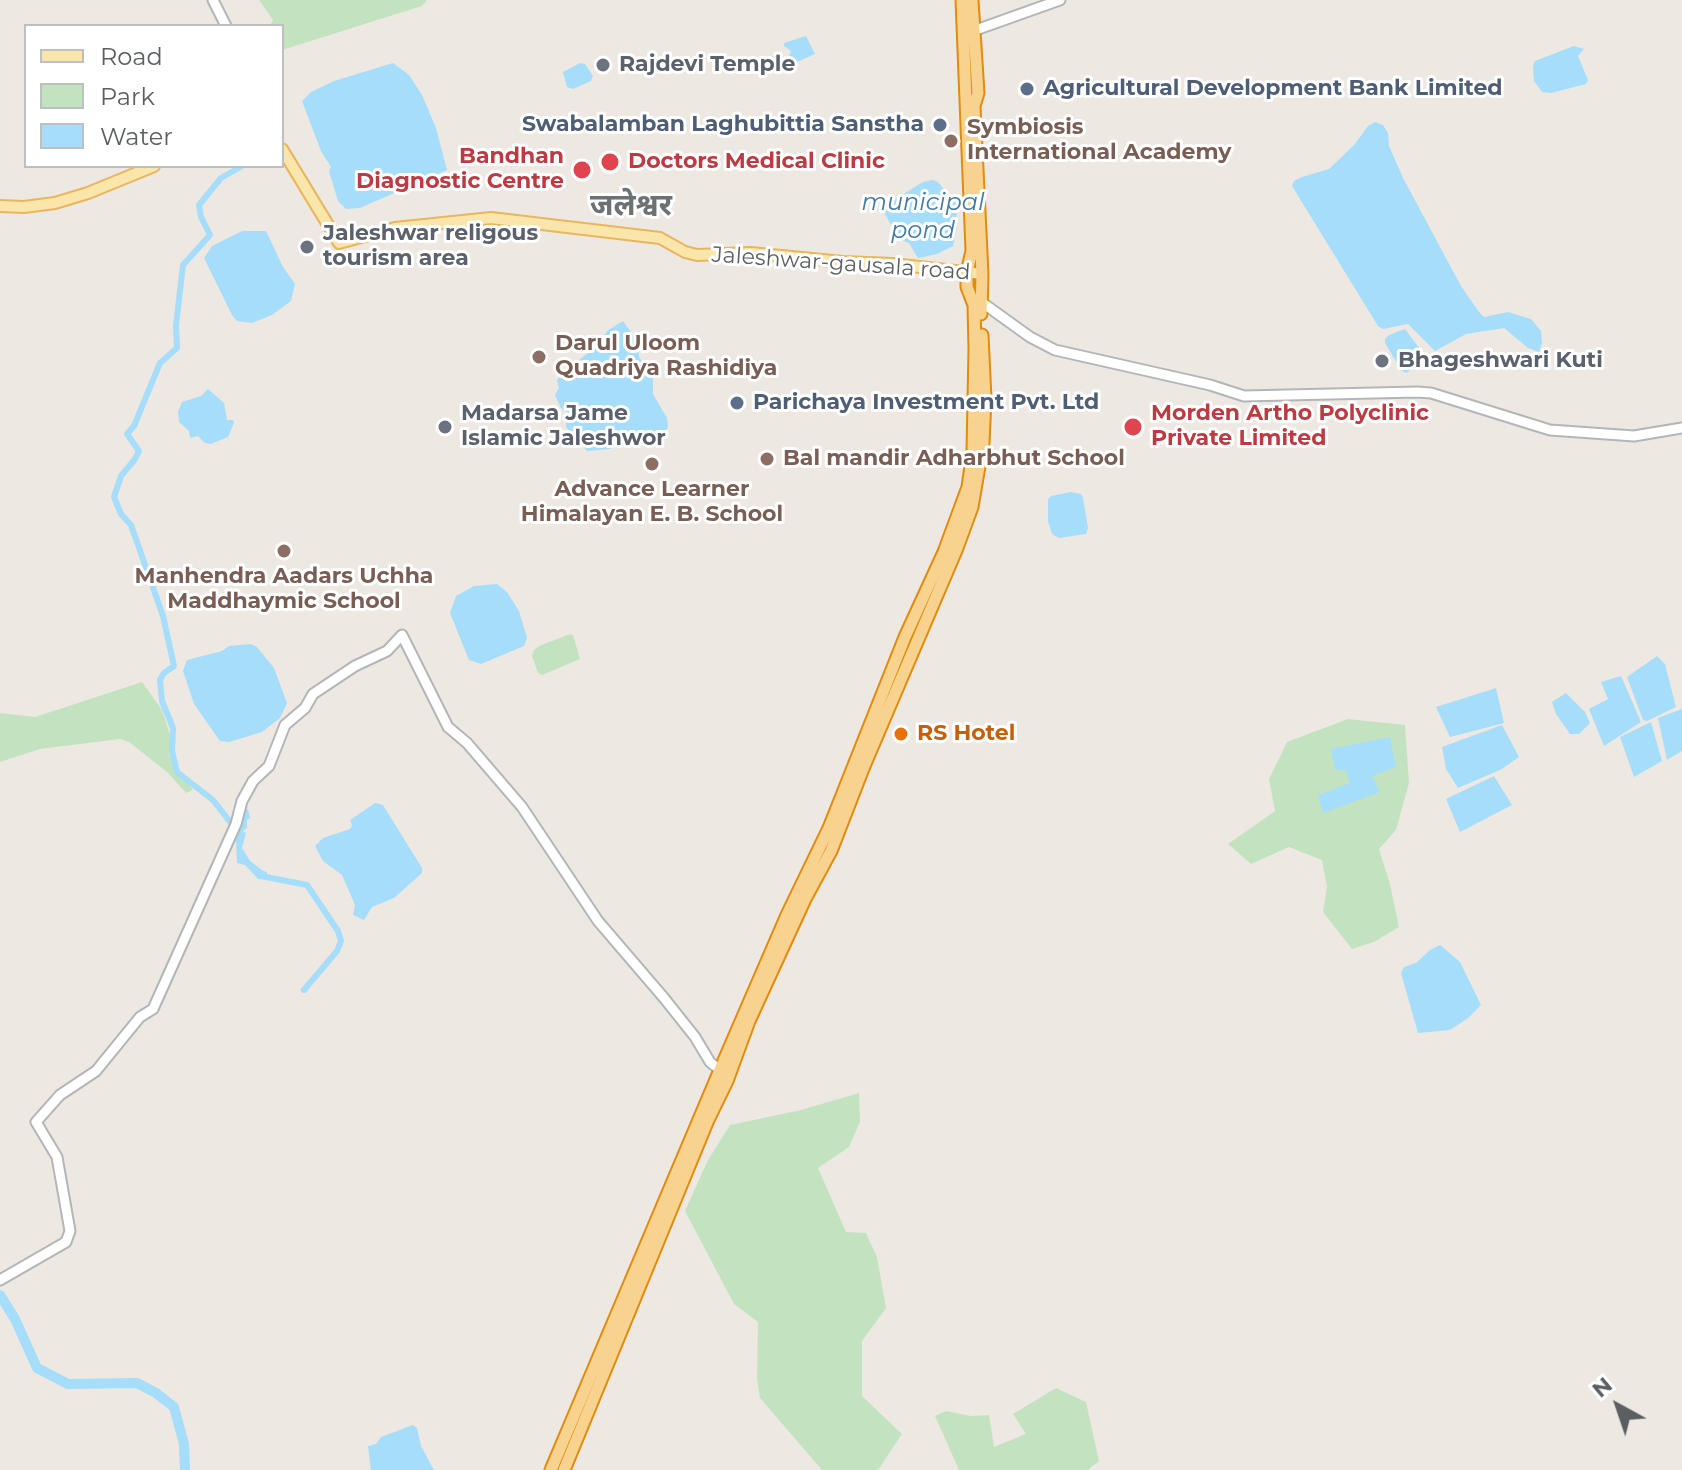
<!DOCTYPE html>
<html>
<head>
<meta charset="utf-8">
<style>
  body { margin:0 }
  #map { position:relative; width:1682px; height:1470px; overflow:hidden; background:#ede9e2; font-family:Montserrat,sans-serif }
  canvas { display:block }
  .legend { position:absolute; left:24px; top:24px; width:260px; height:144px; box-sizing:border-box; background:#fff; border:2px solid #bdbfc0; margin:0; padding:10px 14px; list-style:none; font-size:24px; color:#5b5f62 }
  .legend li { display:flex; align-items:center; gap:16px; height:40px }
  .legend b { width:40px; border:2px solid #bdbfc0 }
  .north { position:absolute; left:1578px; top:1366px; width:80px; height:80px; -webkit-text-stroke:6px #fff; paint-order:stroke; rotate:320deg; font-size:22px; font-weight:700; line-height:32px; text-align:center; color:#5b5f62 }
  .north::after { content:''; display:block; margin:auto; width:28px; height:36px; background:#5b5f62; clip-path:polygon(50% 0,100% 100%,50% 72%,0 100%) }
</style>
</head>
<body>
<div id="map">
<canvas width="1682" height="1470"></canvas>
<ul class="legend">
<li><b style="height:10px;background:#fae6aa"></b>Road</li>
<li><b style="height:22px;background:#c3e3c0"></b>Park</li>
<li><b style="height:22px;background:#a5ddfa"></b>Water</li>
</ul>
<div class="north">N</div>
</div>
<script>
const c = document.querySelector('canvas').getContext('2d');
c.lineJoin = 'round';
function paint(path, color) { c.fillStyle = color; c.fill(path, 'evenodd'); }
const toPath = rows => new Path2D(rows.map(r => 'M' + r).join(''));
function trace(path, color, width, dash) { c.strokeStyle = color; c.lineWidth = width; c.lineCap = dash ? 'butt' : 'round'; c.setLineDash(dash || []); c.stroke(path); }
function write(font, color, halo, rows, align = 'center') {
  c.font = font + ' Montserrat,"Noto Sans Devanagari",sans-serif'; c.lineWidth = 6; c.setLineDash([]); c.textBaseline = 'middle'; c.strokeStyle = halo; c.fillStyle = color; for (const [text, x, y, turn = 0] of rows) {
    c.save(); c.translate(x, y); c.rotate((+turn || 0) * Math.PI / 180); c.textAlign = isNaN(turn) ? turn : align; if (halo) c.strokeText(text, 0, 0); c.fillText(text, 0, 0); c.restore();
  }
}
paint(toPath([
  [259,0,427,0,422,6,282,50,282,26,270,26,273,20],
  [570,634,573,635,580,659,542,675,538,673,532,656,534,650,539,646],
  [142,682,162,710,172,741,169,754,193,790,186,793,167,772,129,742,120,739,40,749,0,762,0,713,35,717],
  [1348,719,1405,725,1409,783,1396,830,1379,849,1390,884,1399,927,1374,942,1352,949,1323,912,1327,887,1322,860,1289,847,1251,864,1228,844,1275,811,1269,779,1287,742],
  [859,1093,860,1122,849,1147,818,1168,846,1232,866,1233,877,1257,886,1308,862,1341,862,1396,902,1434,878,1470,822,1470,760,1398,757,1378,758,1322,734,1304,685,1211,708,1160,730,1125,801,1110],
  [1056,1388,1086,1402,1099,1461,1088,1470,959,1470,935,1416,946,1411,971,1416,989,1415,994,1447,1026,1434,1013,1414]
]), '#c3e3c0');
paint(toPath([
  [806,36,815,54,797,62,788,59,791,51,784,46,784,43],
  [1574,46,1584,49,1578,56,1588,80,1586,84,1551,93,1542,92,1534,81,1533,66,1535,61],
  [393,63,409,75,422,95,436,128,447,170,360,208,346,209,338,201,329,171,331,167,321,151,302,101,311,92,334,81],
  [580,63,585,64,593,76,591,81,573,89,567,87,563,72],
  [1375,122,1383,125,1388,133,1389,146,1403,178,1461,286,1479,312,1484,317,1508,312,1531,319,1541,331,1542,343,1539,352,1528,348,1504,328,1466,334,1435,351,1408,324,1383,329,1378,326,1292,186,1294,181,1302,177,1329,169,1354,145,1368,126],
  [932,180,938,182,956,204,957,228,953,246,937,254,918,258,909,243,899,239,885,214,886,205,923,182],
  [242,231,266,231,283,267,295,284,291,301,272,315,252,323,237,321,232,315,204,258,212,246],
  [623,321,638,342,639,357,653,376,653,394,667,418,668,426,666,432,662,433,609,449,587,451,566,427,566,411,561,408,555,395,559,388,557,380,566,370,601,343,607,331],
  [1405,329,1426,357,1422,363,1406,373,1401,370,1385,343,1385,339,1389,335],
  [208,389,224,403,227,420,233,420,234,423,228,437,211,444,205,443,198,436,190,438,189,431,179,422,178,412,182,402,201,396],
  [1071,492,1081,494,1083,498,1088,528,1086,534,1059,538,1052,534,1048,521,1048,499,1051,496],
  [497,584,507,592,519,611,527,638,524,646,481,664,469,660,450,613,456,596,474,586],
  [251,644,257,647,274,668,287,703,280,718,262,732,229,742,220,741,194,704,183,671,187,660,222,651,229,646],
  [1657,656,1665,664,1676,707,1647,721,1643,720,1627,677],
  [1621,676,1641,722,1604,746,1589,709,1608,699,1601,682],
  [1496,688,1504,723,1450,737,1436,707],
  [1566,693,1585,712,1590,723,1579,734,1570,734,1556,714,1552,702],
  [1682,709,1682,751,1667,760,1658,718],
  [1651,722,1662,761,1634,777,1620,737],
  [1502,725,1519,757,1502,769,1458,788,1446,769,1442,747],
  [1390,737,1396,767,1372,776,1380,792,1323,813,1318,795,1350,783,1345,770,1335,770,1331,749],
  [1494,776,1512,805,1460,832,1446,799],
  [375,803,383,805,422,868,422,873,394,898,372,907,364,920,353,915,355,905,342,875,323,861,315,846,323,838,350,829,352,825,350,820],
  [248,809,250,818,247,820,247,828,243,831,246,833,242,848,255,869,267,872,267,880,258,879,245,865,237,863,236,842,231,838,241,810],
  [1440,945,1460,962,1481,1005,1467,1019,1450,1030,1418,1033,1401,973,1404,967,1416,963,1430,950],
  [413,1425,417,1428,421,1446,434,1470,371,1470,368,1446,376,1444,381,1437]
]), '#a5ddfa');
trace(toPath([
  [234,827,213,800,177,772,172,751,173,728,162,701,160,680,164,673,174,666,163,616,131,525,121,514,114,497,121,476,135,459,139,451,127,434,134,426,160,363,177,348,176,325,183,265,210,235,201,217,199,205,221,178,242,166],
  [248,863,266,877,307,885,338,931,341,941,337,951,304,990]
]), '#a5ddfa', 6);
trace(toPath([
  [0,1295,15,1319,37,1368,68,1384,137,1383,156,1393,174,1407,184,1444,185,1470]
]), '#a5ddfa', 10);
const secondary = toPath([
  [213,0,226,26],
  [973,31,1060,0],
  [980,301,1030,337,1055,350,1210,385,1244,396,1417,392,1431,393,1550,430,1634,436,1682,428],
  [0,1280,66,1242,70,1231,57,1157,36,1122,60,1095,96,1071,140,1017,153,1009,236,824,242,801,253,781,269,766,285,725,305,708,313,694,355,666,387,651,402,635,448,727,467,743,522,807,598,921,664,998,695,1037,710,1062,720,1070]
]);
const primary = toPath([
  [282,149,339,243,395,228,491,218,660,238,685,252,697,255,751,253,843,262,893,264,982,274],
  [0,206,24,207,55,203,88,193,154,166]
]);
const highway = toPath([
  [972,0,978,93,974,106,982,274,981,314],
  [551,1470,720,1070,787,915,829,828,905,637,944,552,968,487,973,451,975,349,974,305,967,287,967,272,972,251,962,0],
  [564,1470,708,1120,727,1081,749,1021,805,899,831,851,864,766,957,548,972,507,983,443,985,399,982,335]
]);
trace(secondary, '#b2b6b9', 13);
trace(primary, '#e9b55f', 14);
trace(highway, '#e38b0c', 15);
trace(secondary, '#fff', 9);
trace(primary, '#fae6aa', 10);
trace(highway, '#f7d38f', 11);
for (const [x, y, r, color] of [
  [603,65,8,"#6b7280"],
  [1027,89,8,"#5c6f8a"],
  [940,125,8,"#5c6f8a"],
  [951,141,8,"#8d6e63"],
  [610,162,10,"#e0444e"],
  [582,170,10,"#e0444e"],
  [307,247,8,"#6b7280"],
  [539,357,8,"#8d6e63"],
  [1382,361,8,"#6b7280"],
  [737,403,8,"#5c6f8a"],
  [445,427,8,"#6b7280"],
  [1133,427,10,"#e0444e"],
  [767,459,8,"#8d6e63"],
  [652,464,8,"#8d6e63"],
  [284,551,8,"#8d6e63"],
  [901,734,8,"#e8710a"]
]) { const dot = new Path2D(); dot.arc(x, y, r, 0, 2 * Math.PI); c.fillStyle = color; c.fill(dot); trace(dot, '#fff', 3); }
write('bold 22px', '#5b616d', '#fff', [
  ["Rajdevi Temple",619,65],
  ["Jaleshwar religous",323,234],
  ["tourism area",323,259],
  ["Bhageshwari Kuti",1398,361],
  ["Madarsa Jame",461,414],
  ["Islamic Jaleshwor",461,439]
], 'left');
write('bold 22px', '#4e5e75', '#fff', [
  ["Agricultural Development Bank Limited",1043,89],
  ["Swabalamban Laghubittia Sanstha",924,125,"right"],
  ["Parichaya Investment Pvt. Ltd",753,403]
], 'left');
write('bold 22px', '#785e54', '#fff', [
  ["Symbiosis",967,128],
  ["International Academy",967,153],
  ["Darul Uloom",555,344],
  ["Quadriya Rashidiya",555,369],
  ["Bal mandir Adharbhut School",783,459],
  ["Advance Learner",652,490,"center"],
  ["Himalayan E. B. School",652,515,"center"],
  ["Manhendra Aadars Uchha",284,577,"center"],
  ["Maddhaymic School",284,602,"center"]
], 'left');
write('bold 22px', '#be3a42', '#fff', [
  ["Bandhan",564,157,"right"],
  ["Diagnostic Centre",564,182,"right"],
  ["Doctors Medical Clinic",628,162],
  ["Morden Artho Polyclinic",1151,414],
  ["Private Limited",1151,439]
], 'left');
write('22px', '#5b5f62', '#fff', [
  ["Jaleshwar-gausala road",841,264,4]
]);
write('bold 22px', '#c56008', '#fff', [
  ["RS Hotel",917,734]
], 'left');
write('italic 24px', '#417aa2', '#fff', [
  ["municipal",923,203],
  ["pond",923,231]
]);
write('bold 30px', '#6c7174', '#fff', [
  ["जलेश्वर",631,206]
]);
</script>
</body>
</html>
